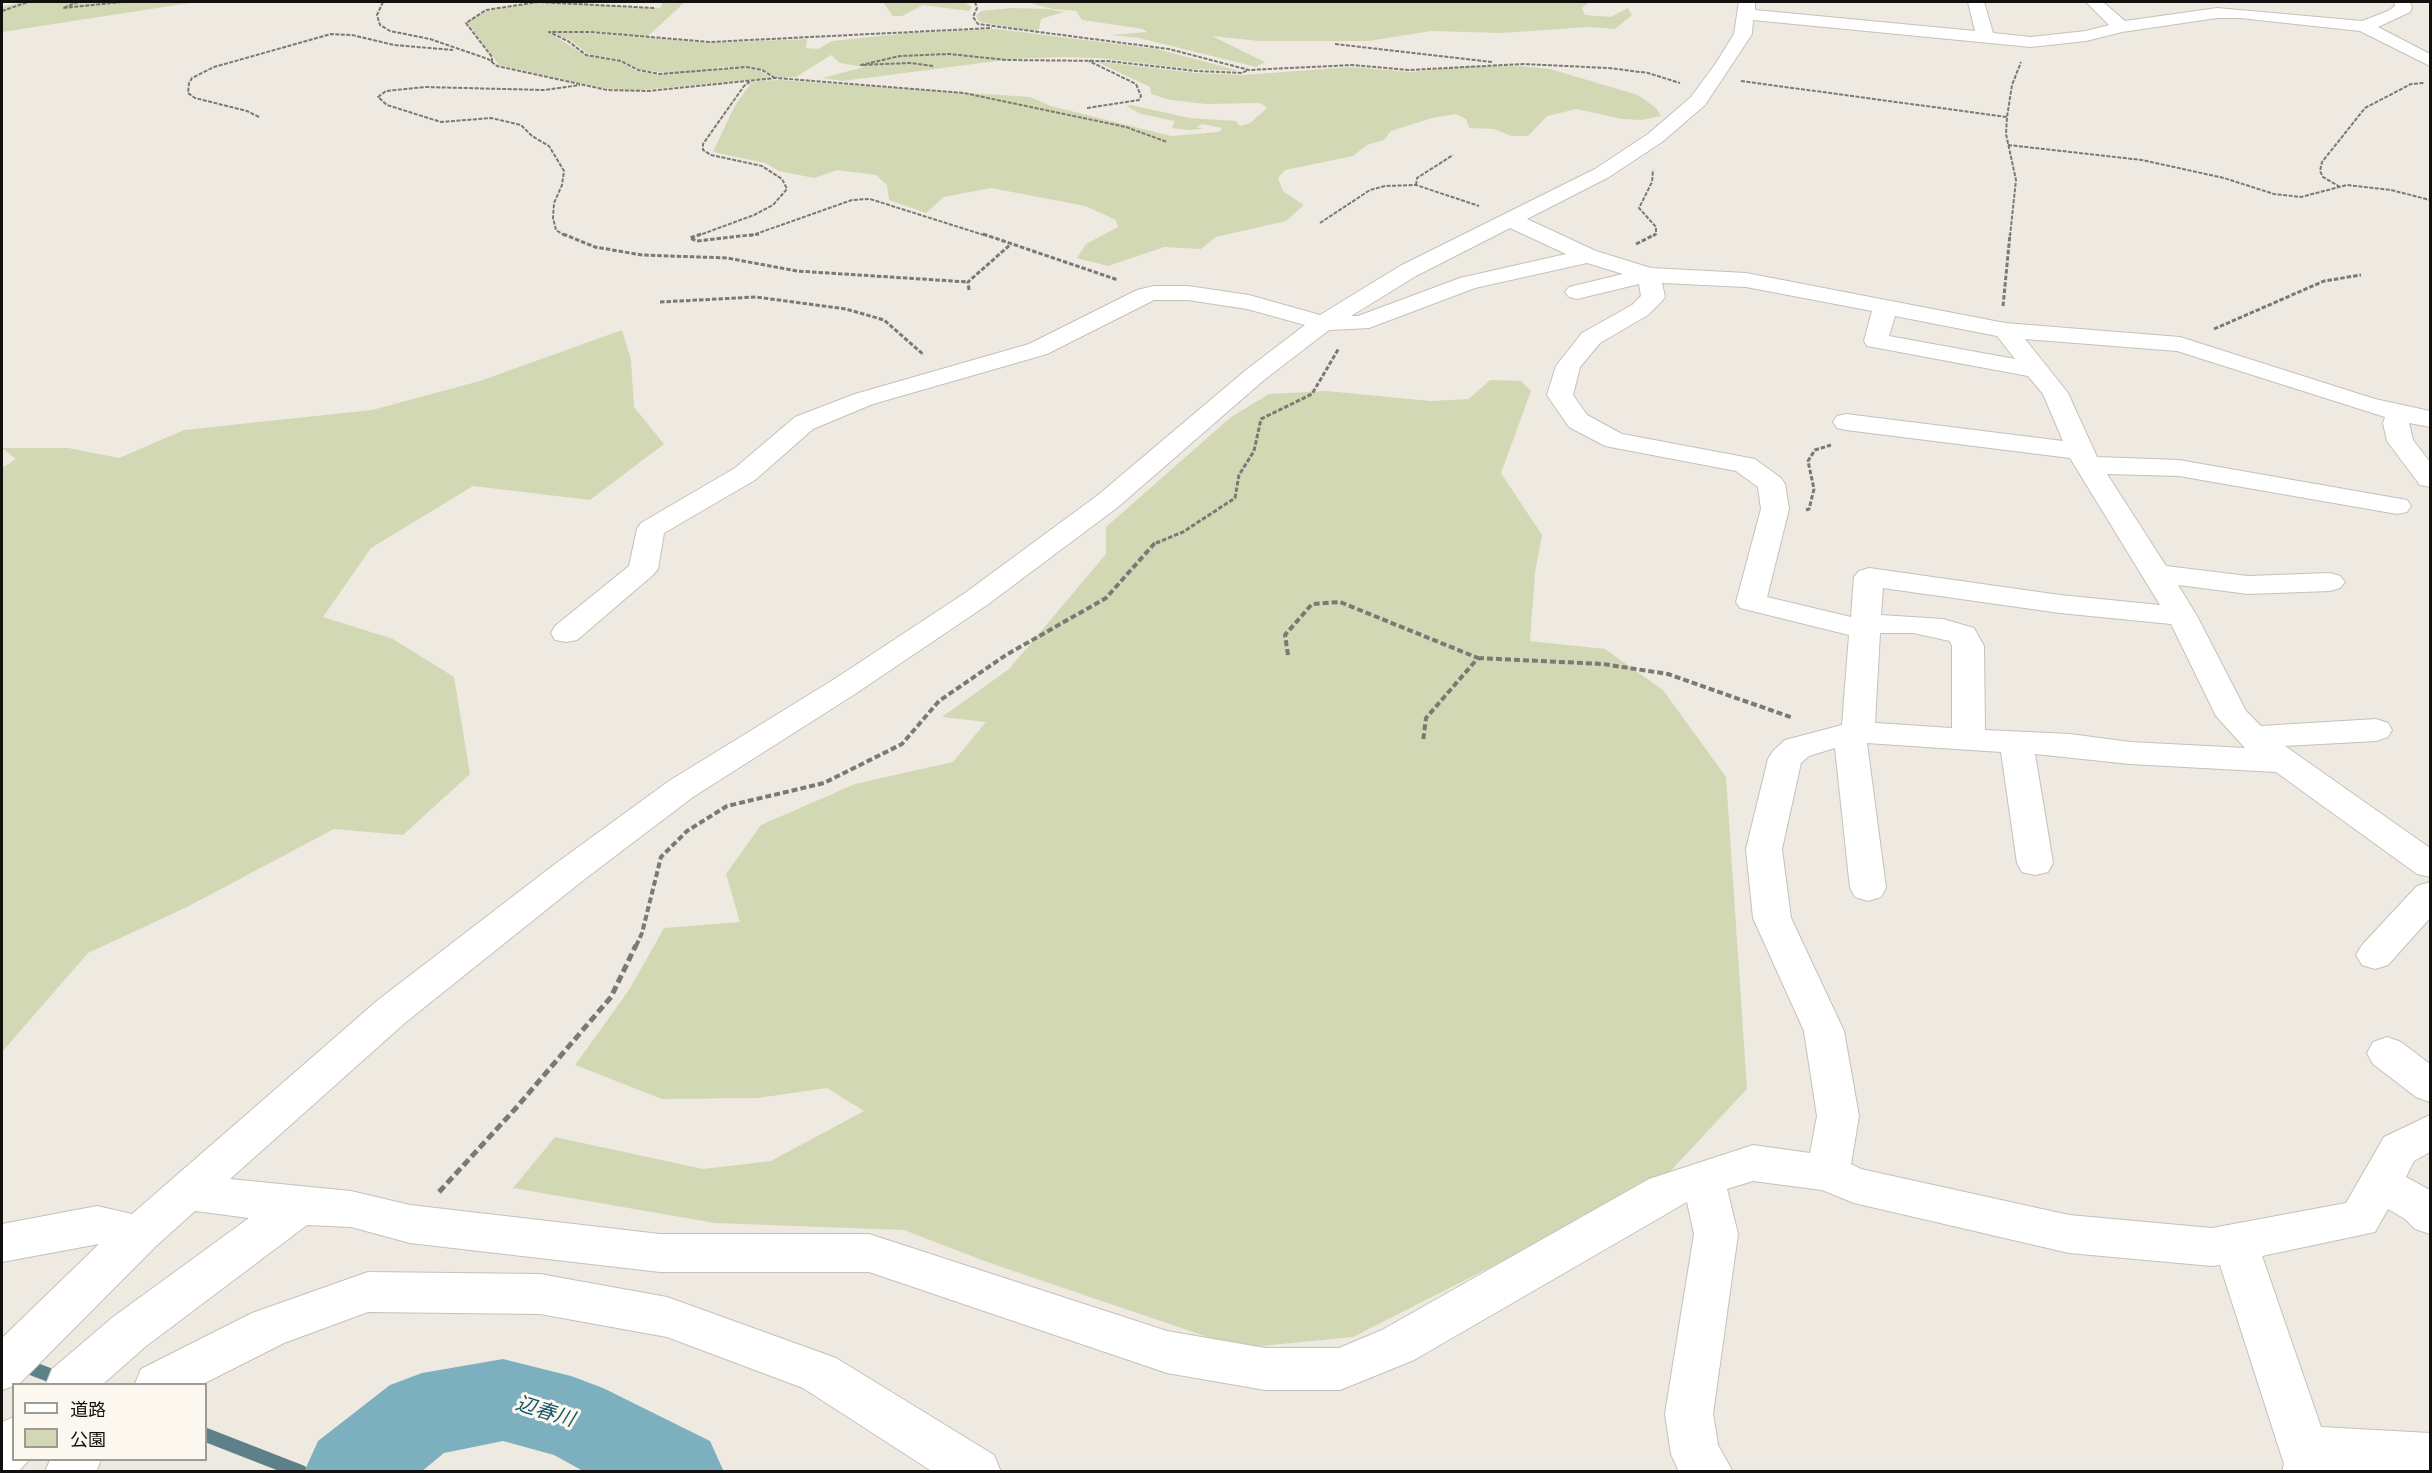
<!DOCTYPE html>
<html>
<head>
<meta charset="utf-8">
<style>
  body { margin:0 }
  #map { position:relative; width:2432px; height:1473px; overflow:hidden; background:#eeeae2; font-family:Montserrat,"Noto Sans JP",sans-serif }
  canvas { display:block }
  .frame { position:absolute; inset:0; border:3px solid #12100e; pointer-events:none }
  .legend { position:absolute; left:12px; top:1383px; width:195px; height:78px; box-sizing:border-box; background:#fcf7ef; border:2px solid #9e9b95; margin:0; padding:8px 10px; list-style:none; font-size:18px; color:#12100e }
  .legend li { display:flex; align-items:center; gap:12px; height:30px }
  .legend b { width:30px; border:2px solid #9e9b95 }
</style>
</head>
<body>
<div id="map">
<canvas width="2432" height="1473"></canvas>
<div class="frame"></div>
<ul class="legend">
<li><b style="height:8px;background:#fff"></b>道路</li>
<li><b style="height:16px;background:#d3d8b4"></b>公園</li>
</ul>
</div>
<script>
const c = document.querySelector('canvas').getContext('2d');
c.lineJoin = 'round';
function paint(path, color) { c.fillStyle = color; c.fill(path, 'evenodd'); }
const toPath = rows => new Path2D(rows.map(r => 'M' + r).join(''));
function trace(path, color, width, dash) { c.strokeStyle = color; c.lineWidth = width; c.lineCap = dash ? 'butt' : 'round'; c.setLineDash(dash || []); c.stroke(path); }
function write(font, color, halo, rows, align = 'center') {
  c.font = font + ' Montserrat,"Noto Sans JP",sans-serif'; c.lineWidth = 6; c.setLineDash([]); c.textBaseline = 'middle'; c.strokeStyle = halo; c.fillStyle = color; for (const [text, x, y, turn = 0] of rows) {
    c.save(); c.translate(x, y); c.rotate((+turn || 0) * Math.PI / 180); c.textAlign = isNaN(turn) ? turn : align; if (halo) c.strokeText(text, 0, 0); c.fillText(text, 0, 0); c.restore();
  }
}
paint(toPath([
  [22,2,196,2,2,32,2,7],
  [539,2,660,8,663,2,720,2,684,3,647,37,592,31,548,32,585,55,619,61,636,71,658,75,671,73,640,70,623,61,588,54,570,40,551,32,590,33,710,43,807,39,806,48,818,49,832,41,907,33,997,29,1157,49,1240,71,1191,69,1099,58,1061,57,1012,59,843,81,822,78,864,67,840,63,831,55,796,77,777,78,763,70,746,67,723,67,697,70,745,68,760,71,772,78,630,91,601,88,499,65,467,22,487,11],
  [883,2,964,2,972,7,969,11,923,5,902,16,893,16],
  [1033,2,1590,2,1582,8,1585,15,1611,17,1628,8,1632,15,1615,29,1588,27,1502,33,1431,31,1369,41,1259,41,1212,36,1265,62,1256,67,1139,38,1111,35,1147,32,1143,29,1082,20,1076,11,1053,9,1033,4],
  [1012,8,1048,9,1064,12,1041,19,1039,29,1033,31,980,22,976,16,981,11],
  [1095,61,1196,73,1243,75,1352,67,1410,72,1469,66,1522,66,1550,69,1638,95,1656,108,1661,116,1642,120,1622,119,1577,109,1547,116,1528,136,1511,136,1494,129,1469,128,1466,119,1455,114,1432,118,1391,131,1384,140,1367,145,1353,156,1285,170,1278,178,1283,191,1304,205,1286,221,1216,237,1201,249,1164,247,1108,266,1077,258,1086,244,1118,227,1116,220,1085,206,991,188,944,197,926,213,889,200,887,185,876,175,837,170,814,178,779,171,765,163,713,152,734,107,751,83,758,81,779,80,1030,97,1051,106,1171,136,1219,132,1222,128,1202,124,1197,127,1204,129,1188,130,1172,128,1175,121,1141,114,1126,106,1131,105,1190,118,1236,121,1240,126,1250,123,1267,108,1260,103,1206,104,1170,100,1151,94,1150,87],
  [622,330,631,360,634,407,664,444,590,500,473,486,371,548,323,617,393,639,454,677,470,774,403,835,334,829,187,907,88,953,2,1052,2,468,16,459,2,448,68,448,119,458,184,430,372,410,480,381],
  [1490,380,1521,381,1531,391,1501,473,1542,535,1535,573,1530,641,1605,649,1663,690,1726,777,1747,1089,1662,1180,1353,1337,1240,1348,987,1262,904,1230,715,1223,513,1188,555,1137,703,1169,771,1161,864,1111,827,1088,758,1098,662,1099,575,1065,629,990,664,928,740,922,726,874,761,825,855,784,953,762,986,722,942,717,1009,669,1106,554,1106,527,1231,417,1269,394,1326,391,1431,401,1469,399]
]), '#d3d8b4');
trace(toPath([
  [2,1357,73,1384],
  [206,1435,301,1472]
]), '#5d8089', 14);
paint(toPath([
  [503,1359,571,1376,603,1388,710,1441,724,1472,585,1472,554,1455,503,1441,444,1453,421,1472,304,1472,318,1441,390,1385,422,1373,503,1359]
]), '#7db0be');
const minor = toPath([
  [1739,2,1755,2,1755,10,1975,31,1968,2,1984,2,1993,33,2031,37,2086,31,2109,25,2086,2,2103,2,2125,21,2217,8,2362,21,2388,11,2395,6,2394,2,2410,2,2412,8,2410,12,2378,27,2430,54,2430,66,2360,31,2240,18,2217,18,2122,32,2086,41,2031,47,1753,20,1752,34,1705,105,1662,142,1609,177,1527,219,1596,251,1651,268,1746,273,2005,323,2180,337,2375,399,2430,411,2430,427,2409,423,2413,440,2430,462,2430,487,2420,485,2387,441,2383,423,2385,417,2177,351,2025,339,2068,393,2097,457,2179,460,2407,500,2411,506,2407,512,2397,514,2179,476,2107,474,2166,566,2248,576,2330,573,2340,576,2345,582,2340,588,2330,591,2248,594,2178,585,2197,616,2246,711,2261,726,2376,719,2388,723,2392,730,2388,737,2376,741,2285,746,2430,848,2430,877,2417,874,2276,772,2130,764,2035,754,2053,863,2048,872,2035,875,2022,872,2017,863,2001,752,1867,743,1886,888,1881,897,1868,901,1855,897,1850,888,1835,748,1809,756,1801,763,1782,849,1791,918,1844,1031,1859,1116,1851,1164,1861,1169,2069,1215,2212,1228,2346,1203,2384,1137,2430,1115,2430,1152,2414,1161,2406,1177,2430,1190,2430,1234,2415,1229,2405,1219,2388,1209,2375,1232,2262,1256,2321,1427,2430,1433,2430,1472,2282,1472,2284,1464,2220,1265,2212,1266,2069,1253,1854,1203,1822,1190,1753,1181,1727,1189,1738,1234,1713,1414,1718,1445,1733,1472,1679,1472,1671,1454,1665,1414,1694,1234,1687,1202,1414,1360,1340,1390,1265,1390,1167,1373,869,1272,660,1272,410,1243,351,1227,307,1225,145,1347,103,1384,46,1384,52,1369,113,1317,249,1218,195,1211,155,1247,19,1384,2,1390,2,1338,99,1244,2,1262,2,1224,97,1206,132,1214,378,1000,555,864,669,781,833,680,965,593,1098,495,1246,370,1305,325,1247,309,1188,300,1154,300,1047,354,873,404,813,429,755,480,664,533,658,569,653,575,577,640,566,642,555,640,551,633,555,626,629,566,637,529,641,523,735,468,795,417,855,394,1029,344,1137,290,1154,286,1188,286,1249,295,1320,315,1400,266,1595,169,1648,134,1691,97,1716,63,1734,34,1739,2],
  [1510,228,1566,254,1460,278,1358,316,1351,316,1416,276,1510,228],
  [1587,263,1623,274,1569,287,1565,292,1569,297,1577,299,1639,284,1641,296,1632,305,1582,333,1556,366,1547,395,1569,427,1605,446,1736,471,1758,487,1761,509,1736,602,1740,608,1849,635,1842,725,1785,740,1773,751,1768,759,1746,849,1753,918,1804,1031,1817,1116,1810,1153,1753,1145,1649,1179,1382,1330,1339,1348,1265,1348,1167,1331,869,1234,660,1234,410,1205,351,1191,230,1179,406,1022,581,882,693,797,855,694,987,605,1118,507,1264,380,1329,330,1369,328,1475,288,1587,263],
  [1662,283,1746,287,1872,311,1864,341,1867,346,2028,376,2043,394,2063,441,1846,414,1837,416,1833,422,1837,428,1846,430,2070,458,2160,605,2060,595,1869,568,1859,571,1854,577,1851,617,1767,597,1789,509,1785,484,1781,478,1755,459,1622,434,1587,415,1573,395,1580,367,1600,343,1648,315,1661,302,1665,297,1662,283],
  [1895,316,1997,336,2015,359,1889,336,1895,316],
  [1883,588,2060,613,2171,624,2216,716,2245,748,2130,742,2070,734,1985,730,1984,646,1974,628,1943,619,1881,615,1883,588],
  [1880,633,1913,633,1950,641,1952,646,1952,728,1875,723,1880,633],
  [2430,882,2430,918,2388,965,2375,969,2362,965,2356,955,2362,945,2417,886,2430,882],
  [2387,1037,2401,1042,2430,1064,2430,1102,2416,1097,2373,1064,2367,1053,2373,1042,2387,1037],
  [368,1272,540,1274,667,1297,836,1358,994,1455,1001,1472,933,1472,803,1388,667,1337,540,1314,368,1312,284,1343,203,1384,135,1384,141,1369,252,1313,368,1272],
  [14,1417,14,1460,29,1460,19,1471,2,1472,2,1422,14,1417],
  [50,1460,101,1460,96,1472,45,1472,50,1460]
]);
trace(minor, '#c5c1ba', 2);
trace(toPath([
  [78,2,63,8,122,2],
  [383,2,377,15,380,25,390,31,430,39,488,59,497,66,607,90,648,91,776,78,964,93,1126,127,1167,142],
  [975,2,977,8,973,17,978,24,1169,49,1249,70,1352,65,1409,70,1523,64,1609,68,1648,73,1680,83],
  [2,11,28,2],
  [1335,44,1492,62],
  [492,62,492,57,466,23,486,10,538,2,655,8],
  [933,66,910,63,861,65,900,56,949,54,1007,60,1108,61,1196,71,1242,73,1248,70],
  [775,78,762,70,746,67,660,74,638,70,621,61,586,55,568,41,549,32,591,32,710,42,992,28],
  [1741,81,2007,117],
  [1087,108,1139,100,1141,96,1136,84,1089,61],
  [259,117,247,111,195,98,188,93,189,83,192,78,214,67,331,34,352,35,394,45,453,50],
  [2008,145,2142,160,2224,178,2274,194,2301,197,2347,185,2391,190,2430,200],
  [1416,185,1417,178,1453,155],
  [2340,187,2323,177,2320,171,2322,162,2365,108,2411,84,2424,83],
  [1320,223,1370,190,1385,186,1416,185,1479,206],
  [565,236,556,230,553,218,554,203,562,185,564,171,549,146,532,136,521,125,491,118,441,122,387,105,378,97,386,91,425,87,544,90,580,85],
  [697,236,754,215,773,205,787,189,782,179,762,166,711,155,703,150,703,144,744,86,751,81],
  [750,236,852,200,870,199,987,236],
  [1653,236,1656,234,1656,227,1639,208,1652,182,1653,170],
  [2010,236,2016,180,2006,134,2007,117,2012,85,2021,62]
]), '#7c7974', 2, [4, 1.5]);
trace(toPath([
  [563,234,595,247,642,255,727,258,797,271,968,282],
  [701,234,690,238,697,241,759,234],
  [983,234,1118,280],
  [1636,244,1656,234],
  [969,290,968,282,1011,244],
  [660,302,756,297,846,309,884,320,924,355],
  [2003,306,2010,234],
  [2214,329,2324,281,2361,275],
  [1806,510,1809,509,1814,489,1808,461,1815,450,1831,445],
  [1156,543,1183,532,1235,498,1239,475,1254,451,1261,419,1312,394,1339,348]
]), '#7c7974', 3, [4.5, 2]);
trace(toPath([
  [1288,655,1285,635,1312,604,1340,602,1478,658,1426,718,1423,742],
  [1478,658,1603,664,1668,674,1793,718],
  [636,946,642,933,661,857,687,831,727,806,824,783,902,744,939,701,1006,655,1106,598,1154,544,1159,542]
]), '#7c7974', 4, [6, 3]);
trace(toPath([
  [439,1192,516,1108,611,997,636,945]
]), '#7c7974', 5, [8, 4]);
paint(minor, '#fff');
write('italic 20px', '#145a6a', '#fcf7ef', [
  ["辺春川",545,1412,17]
]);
</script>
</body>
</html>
